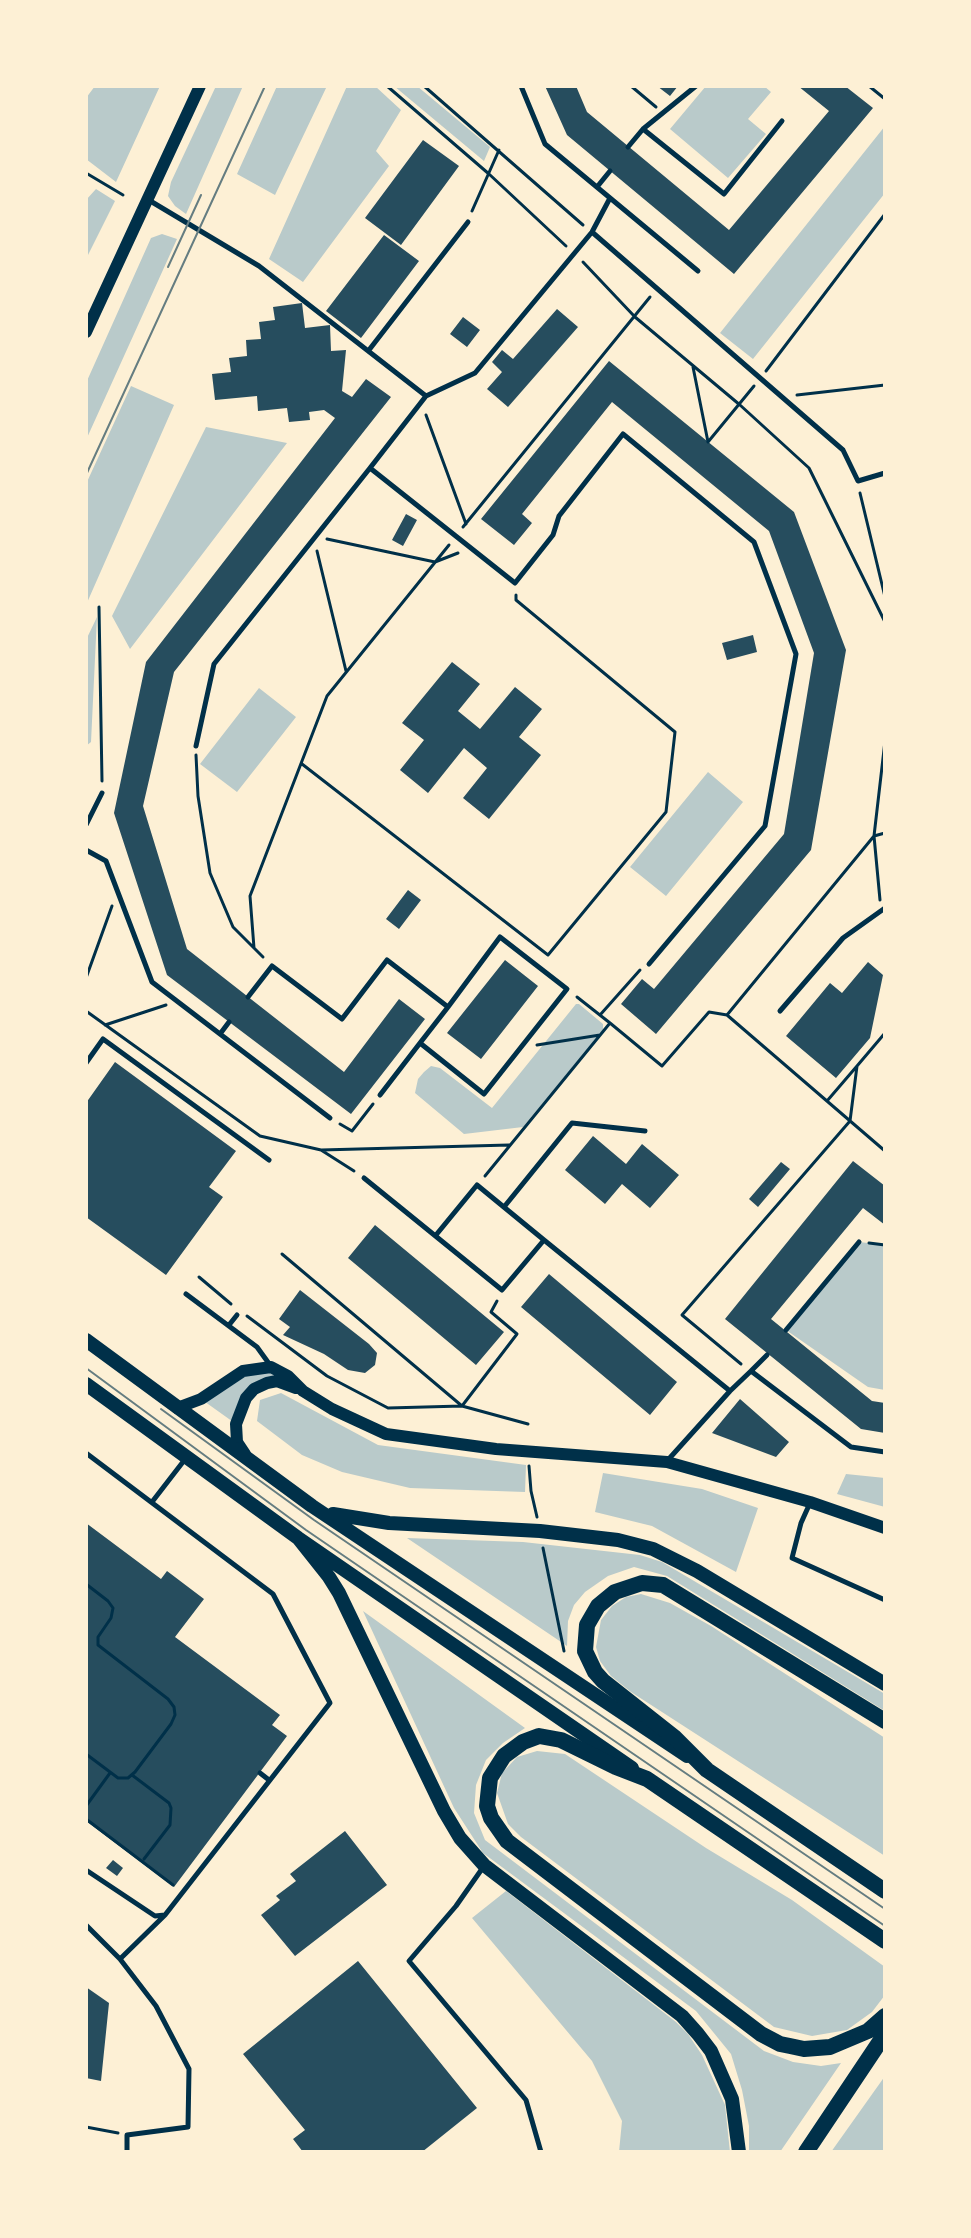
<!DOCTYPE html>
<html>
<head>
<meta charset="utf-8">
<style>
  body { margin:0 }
  #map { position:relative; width:971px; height:2238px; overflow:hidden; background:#fdf0d5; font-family:"Golos Text",sans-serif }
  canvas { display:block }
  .frame { position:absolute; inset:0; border:88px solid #fdf0d5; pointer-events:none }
</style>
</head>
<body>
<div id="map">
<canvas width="971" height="2238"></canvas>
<div class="frame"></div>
</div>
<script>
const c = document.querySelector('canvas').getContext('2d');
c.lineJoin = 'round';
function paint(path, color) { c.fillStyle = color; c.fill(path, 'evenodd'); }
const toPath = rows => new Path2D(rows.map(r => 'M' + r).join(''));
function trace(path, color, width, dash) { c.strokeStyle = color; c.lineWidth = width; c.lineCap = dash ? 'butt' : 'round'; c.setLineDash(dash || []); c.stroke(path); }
paint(toPath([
  [95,86,160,86,116,182,86,159,86,98],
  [216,86,243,86,186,214,175,206,168,196,171,182],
  [277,86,327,86,275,195,237,174],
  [347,86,375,86,401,110,376,151,389,166,303,282,269,259],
  [394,86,417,86,490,147,484,161],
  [706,86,764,86,771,92,748,119,766,134,728,178,670,129],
  [885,126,885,193,753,359,720,333],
  [96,189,115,201,86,259,86,200],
  [162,234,177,239,86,440,86,383,151,238],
  [131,386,174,405,86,605,86,484],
  [206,427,287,443,130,649,112,616],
  [97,617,91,742,86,746,86,640],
  [259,688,296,717,237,792,200,764],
  [708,772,743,802,666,896,630,867],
  [576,1004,579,1004,603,1024,603,1030,523,1127,464,1134,415,1093,418,1079,424,1072,431,1066,440,1068,492,1108],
  [859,1242,885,1245,885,1390,868,1387,786,1330],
  [271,1367,287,1384,259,1385,236,1424,201,1399,225,1381],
  [281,1393,378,1445,526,1465,525,1492,410,1488,342,1472,302,1455,257,1421,260,1400],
  [603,1473,702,1489,758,1508,736,1572,652,1526,595,1512],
  [846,1474,885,1478,885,1507,837,1494],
  [407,1538,523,1542,640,1555,662,1562,885,1694,885,1711,667,1576,634,1567,608,1576,585,1592,574,1605,568,1621,567,1646],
  [641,1594,670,1603,711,1626,885,1738,885,1856,631,1692,611,1676,600,1661,596,1647,601,1620,612,1606,626,1597],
  [363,1611,525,1728,503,1743,486,1760,476,1785,474,1813,485,1840,764,2051,793,2062,821,2066,841,2063,780,2152,749,2152,749,2126,742,2090,731,2054,696,2011,483,1853,454,1808],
  [537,1751,565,1754,706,1848,792,1900,885,1967,885,1995,872,2012,847,2030,812,2036,774,2027,521,1837,508,1824,497,1793,502,1773,517,1757],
  [506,1891,676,2022,688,2034,702,2055,725,2105,730,2152,619,2152,622,2121,592,2061,472,1918],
  [885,2076,885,2152,831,2152]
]), '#b9caca');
paint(toPath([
  [545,86,576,86,587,112,729,230,829,111,798,86,845,86,873,108,734,274,567,135],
  [657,86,678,86,670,96],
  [423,140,459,166,401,245,365,218],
  [384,235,419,261,361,338,326,311],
  [302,303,305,328,330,325,331,351,346,350,342,391,352,397,366,379,391,397,174,672,143,806,187,949,344,1072,399,999,425,1019,351,1114,167,975,114,813,146,662,335,418,324,410,309,412,310,420,289,422,287,408,258,411,257,396,215,400,212,374,231,372,229,358,247,356,246,340,261,339,259,322,275,320,273,307],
  [557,309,578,327,508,407,487,389,502,372,492,362,502,350,513,359],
  [463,317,480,330,467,347,450,334],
  [609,361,794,512,846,650,811,850,656,1034,621,1004,642,979,654,989,784,834,814,653,769,531,612,402,522,514,532,523,514,545,481,519],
  [406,514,417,520,403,546,392,540],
  [753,635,757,652,727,660,722,643],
  [452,662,480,684,458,711,480,729,515,687,542,709,519,737,541,755,489,819,463,798,487,768,464,748,428,793,400,770,424,740,402,723],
  [408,890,421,900,399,929,386,919],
  [505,960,538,986,481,1059,447,1033],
  [868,962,883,975,870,1038,836,1078,786,1036,830,983,842,993],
  [115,1062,236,1151,209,1187,223,1197,166,1275,86,1217,86,1103],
  [593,1136,626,1164,642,1144,679,1175,650,1208,622,1184,605,1204,565,1170],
  [853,1161,885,1186,885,1225,863,1208,771,1319,872,1401,885,1403,885,1433,861,1429,725,1319],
  [781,1162,790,1169,758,1207,749,1199],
  [375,1225,504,1332,476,1365,348,1258],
  [549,1274,677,1382,650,1415,521,1307],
  [300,1290,369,1344,377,1353,375,1365,365,1373,348,1370,324,1354,283,1335,290,1327,279,1319],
  [740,1399,789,1442,776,1457,712,1433],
  [86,1523,161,1579,167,1571,204,1599,175,1637,280,1715,272,1725,287,1736,174,1887,86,1821],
  [345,1831,387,1885,295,1956,261,1915,280,1900,276,1896,296,1881,290,1874],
  [113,1860,123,1868,117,1876,106,1868],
  [358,1961,477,2108,422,2152,303,2152,293,2139,305,2130,243,2054],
  [86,1987,109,2003,101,2081,86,2078]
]), '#264d5e');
trace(toPath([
  [387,86,489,174,566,246],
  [424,86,583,225],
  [631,86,656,107],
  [869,86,885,99],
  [86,173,123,195],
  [472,211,499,150],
  [583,262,635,317,740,405,809,468,885,622],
  [693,367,708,442],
  [766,371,885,214],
  [797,395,885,385],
  [426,415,466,524],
  [708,442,754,386],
  [860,493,885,597],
  [463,527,650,297],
  [327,539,435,562,458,553],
  [317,551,346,671],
  [99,607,102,781],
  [196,755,198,796,210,873,233,927,263,957],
  [302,764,548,955,666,812,675,732,516,600,516,595],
  [880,900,874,836,885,833],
  [254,948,250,896,327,696,449,545],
  [86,978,112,906],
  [86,1011,260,1136,321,1150,354,1171],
  [600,1015,640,970],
  [727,1015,885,1151],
  [610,1023,662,1066,709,1012,727,1015,874,836,885,741],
  [105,1025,166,1005],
  [537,1045,600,1035],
  [827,1101,857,1066],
  [340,1124,352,1131,373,1104],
  [321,1150,509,1145],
  [485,1176,610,1023,577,997],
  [869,1243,885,1245],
  [282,1254,462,1406,528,1424],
  [199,1277,231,1304],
  [247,1316,327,1376,388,1408,462,1406,517,1334,491,1312,497,1301],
  [741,1364,682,1315,850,1121,857,1066,885,1033],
  [529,1466,531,1491,537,1517],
  [543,1548,564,1651],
  [86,1584,108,1601,113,1608,111,1618,98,1637,98,1645,168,1699,174,1707,175,1715,171,1724,135,1772,128,1778,118,1778,86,1754],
  [132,1775,169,1803,171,1808,170,1825,144,1859],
  [86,1806,110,1773],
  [86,1819,173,1885],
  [86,2127,118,2133]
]), '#003049', 3);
trace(toPath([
  [521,86,545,144,698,271],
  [643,129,724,194,782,121],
  [628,147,643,129,696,86],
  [597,187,610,171],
  [610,198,592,232,475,373,426,396,370,468,515,583,553,535,559,516,623,434,754,542,796,654,765,826,649,964],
  [147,199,259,266,426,396],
  [592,232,843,450,858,481,885,473],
  [369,350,468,222],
  [196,746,214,664,370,468],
  [86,825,102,793],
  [86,850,106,861,152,982,220,1034,229,1022],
  [248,997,272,966,342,1019,387,960,448,1007,500,937,567,989,484,1094,420,1043,448,1007],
  [780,1011,843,938,885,908],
  [220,1034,330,1118],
  [86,1063,103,1039,269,1160],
  [380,1095,420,1043],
  [364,1178,502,1290,544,1240,730,1391,667,1461],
  [504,1207,572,1123,645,1131],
  [436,1235,477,1185,544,1240],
  [186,1294,257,1347,270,1365],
  [229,1325,237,1315],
  [786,1330,859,1242],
  [751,1371,767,1355],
  [730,1391,751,1371,851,1447,885,1452],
  [86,1453,273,1594,330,1703,165,1915,155,1916,86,1870],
  [152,1502,186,1458],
  [810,1503,801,1523,792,1558,885,1600],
  [260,1773,269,1780],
  [484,1866,456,1906,409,1961,526,2100,541,2152],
  [86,1925,120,1959,156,2006,189,2069,188,2127,127,2135,127,2152],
  [120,1959,165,1915]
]), '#003049', 5);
trace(toPath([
  [86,332,200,86],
  [177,1408,201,1399,243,1371,271,1367,288,1376,303,1391,332,1409,386,1434,496,1449,667,1462,810,1502,885,1528],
  [245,1454,237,1442,236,1424,246,1398,254,1389,267,1383,277,1381,296,1388]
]), '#003049', 12);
trace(toPath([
  [86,1340,312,1506,687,1756],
  [86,1384,298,1538,632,1768],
  [333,1514,389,1523,540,1531,618,1540,653,1549,697,1571,885,1684],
  [298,1538,329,1577,339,1593,444,1811,460,1838,484,1865,682,2016,698,2034,711,2051,732,2099,739,2152]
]), '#003049', 14);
trace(toPath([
  [885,1721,663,1585,642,1583,615,1592,598,1606,587,1625,585,1651,595,1672,603,1681,674,1737,707,1770,885,1891],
  [885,1941,647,1779,616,1767,561,1740,539,1736,523,1742,504,1756,490,1778,487,1806,491,1818,507,1841,761,2034,780,2044,790,2046,804,2049,830,2047,868,2031,885,2016],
  [806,2152,885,2034]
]), '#003049', 16);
trace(toPath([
  [168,267,201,195],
  [86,475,265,86],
  [86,1368,306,1530,885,1926],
  [161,1409,314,1520,885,1909]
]), '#657d81', 2);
</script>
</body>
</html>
